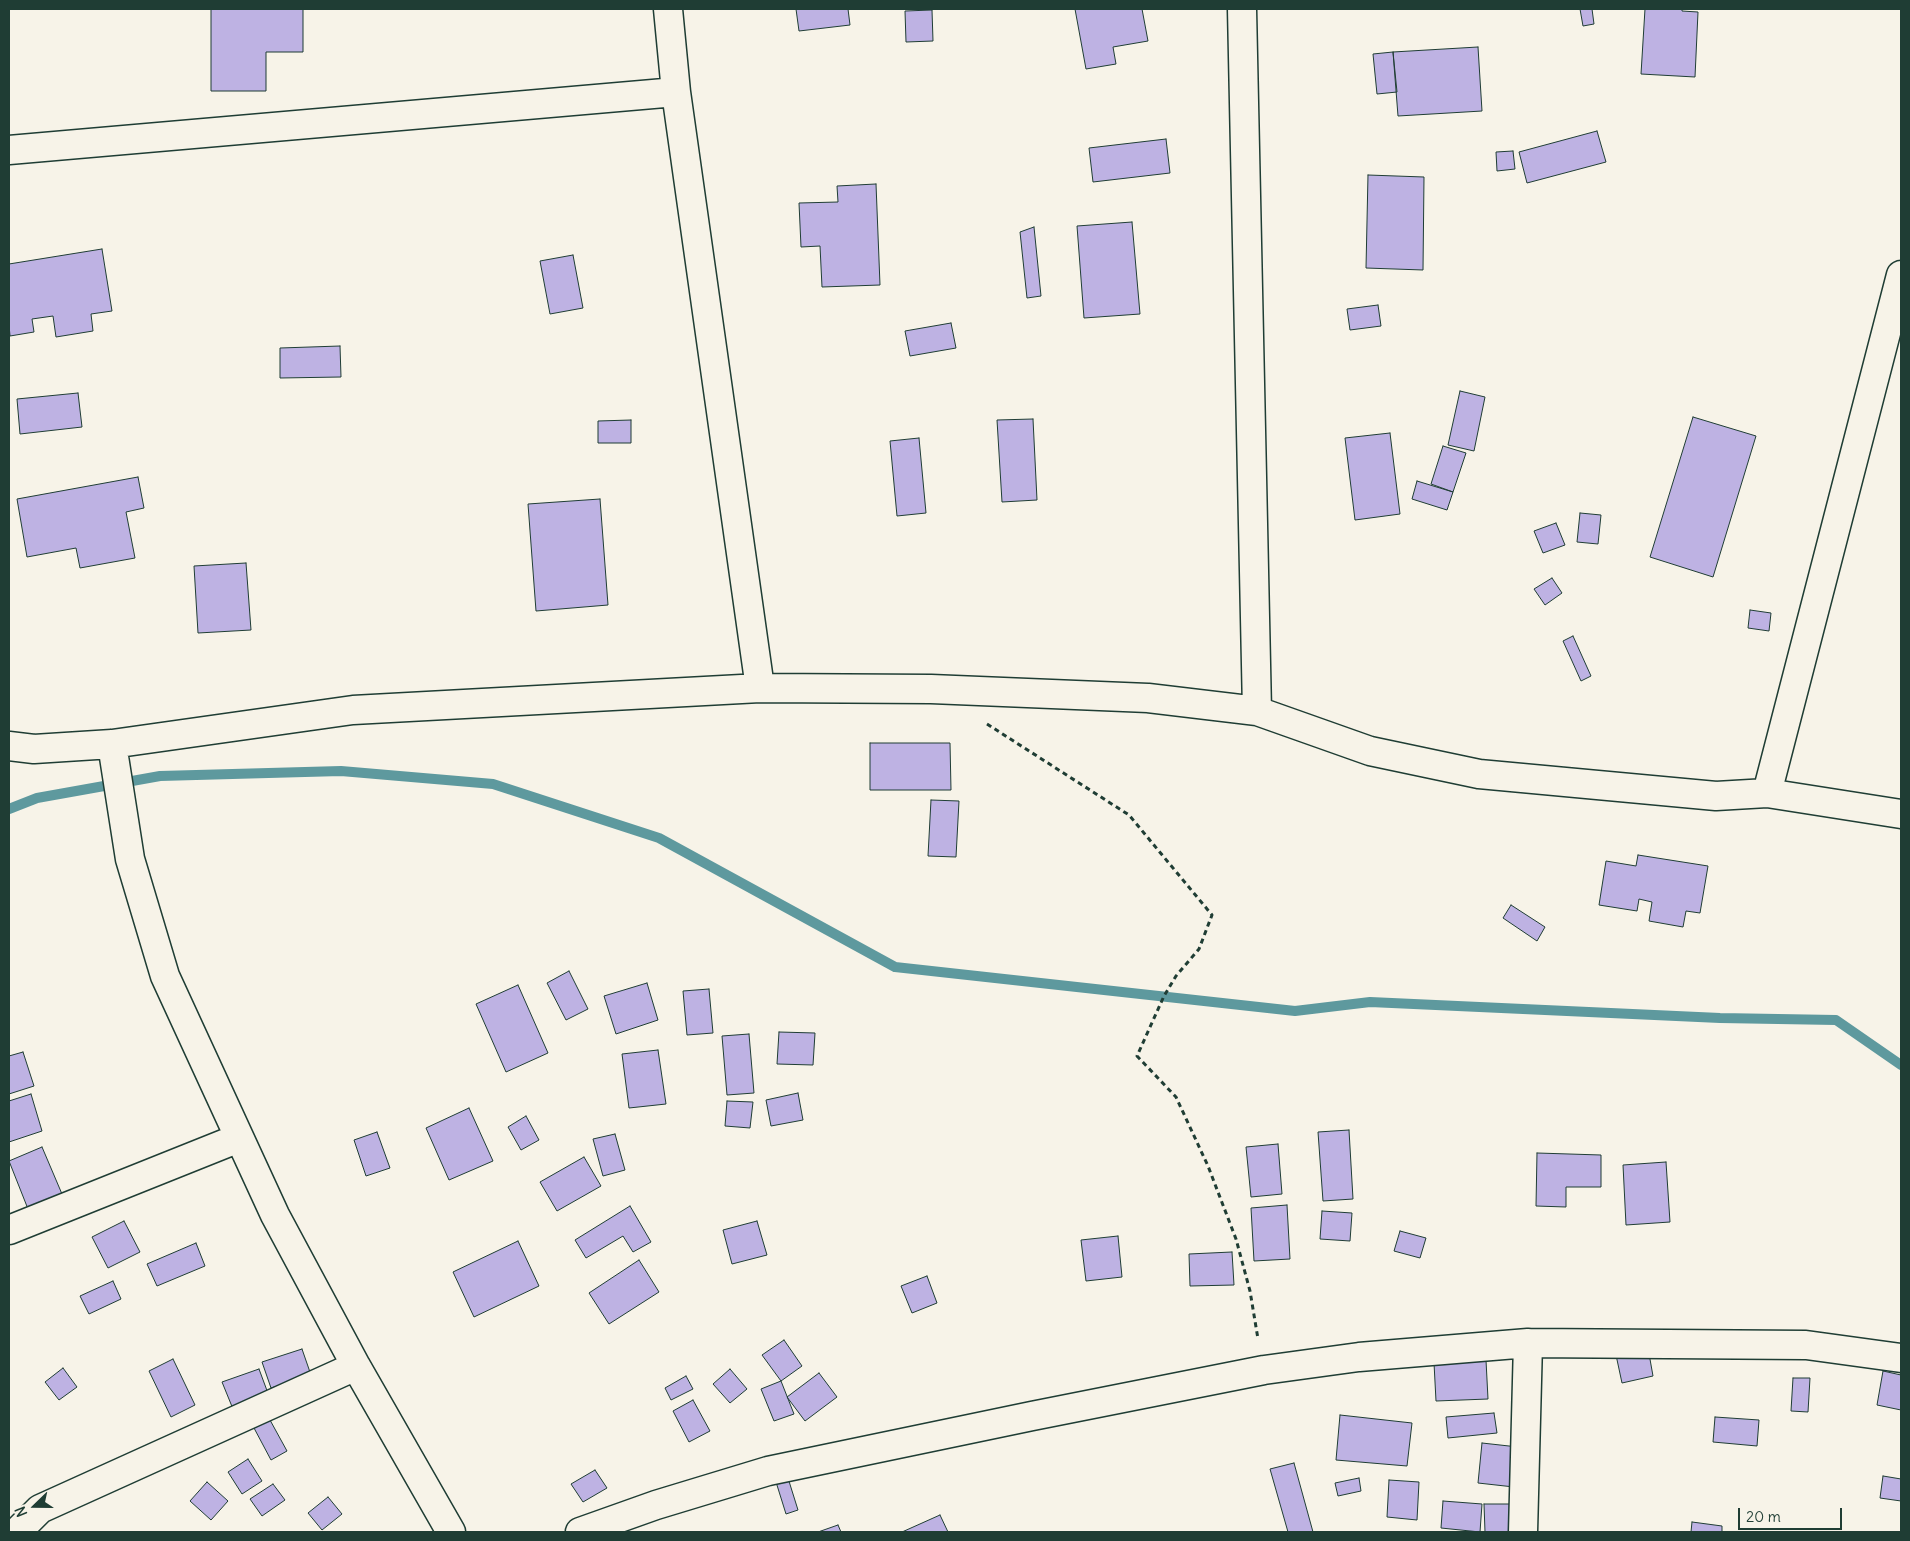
<!DOCTYPE html>
<html>
<head>
<meta charset="utf-8">
<style>
  body { margin:0 }
  #map { position:relative; width:1910px; height:1541px; overflow:hidden; background:#f7f3e8; font-family:Delius,sans-serif }
  canvas { display:block }
  .frame { position:absolute; inset:0; border:10px solid #1f3d34; pointer-events:none }
  .north { position:absolute; left:10px; top:1481px; width:50px; height:50px; -webkit-text-stroke:4px #f7f3e8; paint-order:stroke; rotate:248deg; font-size:14px; font-weight:700; line-height:20px; text-align:center; color:#1f3d34 }
  .north::after { content:''; display:block; margin:auto; width:18px; height:22px; background:#1f3d34; clip-path:polygon(50% 0,100% 100%,50% 72%,0 100%) }
  .scale { position:absolute; left:1738px; top:1508px; width:104px; height:22px; box-sizing:border-box; border:2px solid #1f3d34; border-top:0; padding-left:6px; font-size:15px; line-height:18px; white-space:nowrap; color:#1f3d34; -webkit-text-stroke:4px #f7f3e8; paint-order:stroke }
</style>
</head>
<body>
<div id="map">
<canvas width="1910" height="1541"></canvas>
<div class="frame"></div>
<div class="north">N</div>
<div class="scale">20 m</div>
</div>
<script>
const c = document.querySelector('canvas').getContext('2d');
c.lineJoin = 'round';
const toPath = rows => new Path2D(rows.map(r => 'M' + r).join(''));
function trace(path, color, width, dash) { c.strokeStyle = color; c.lineWidth = width; c.lineCap = dash ? 'butt' : 'round'; c.setLineDash(dash || []); c.stroke(path); }
function paint(path, color) { c.fillStyle = color; c.fill(path, 'evenodd'); }
trace(toPath([
  [9,809,37,798,160,776,341,771,493,784,659,838,895,967,1295,1011,1370,1002,1720,1018,1836,1020,1901,1065]
]), '#5e999e', 10);
const building = toPath([
  [211,9,303,9,303,52,266,52,266,91,211,91,211,9],
  [796,9,848,9,850,25,799,31,796,9],
  [1075,9,1142,9,1148,41,1113,47,1116,64,1086,69,1075,9],
  [1580,9,1592,9,1594,24,1583,26,1580,9],
  [1645,9,1682,9,1682,11,1698,12,1695,77,1641,74,1645,9],
  [932,10,933,41,906,42,905,11,932,10],
  [1478,47,1482,111,1398,116,1393,52,1478,47],
  [1393,52,1397,92,1377,94,1373,54,1393,52],
  [1597,131,1606,162,1527,183,1519,152,1597,131],
  [1166,139,1170,173,1093,182,1089,148,1166,139],
  [1513,151,1515,169,1497,171,1496,152,1513,151],
  [1368,175,1424,177,1423,270,1366,268,1368,175],
  [876,184,880,285,822,287,820,246,801,247,799,203,838,202,837,186,876,184],
  [1132,222,1140,314,1084,318,1077,226,1132,222],
  [1034,227,1041,296,1027,298,1020,232,1034,227],
  [102,249,112,311,91,314,93,331,56,337,53,316,32,319,34,332,10,336,9,325,9,264,102,249],
  [573,255,583,308,550,314,540,261,573,255],
  [1378,305,1381,326,1350,330,1347,309,1378,305],
  [951,323,956,348,910,356,905,331,951,323],
  [340,346,341,377,280,378,280,348,340,346],
  [1460,391,1485,397,1474,451,1448,445,1460,391],
  [78,393,82,427,20,434,17,399,78,393],
  [1693,417,1756,436,1713,577,1650,557,1693,417],
  [1033,419,1037,500,1002,502,997,420,1033,419],
  [631,420,631,443,598,443,598,421,631,420],
  [1390,433,1400,514,1355,520,1345,438,1390,433],
  [919,438,926,513,897,516,890,441,919,438],
  [1443,446,1466,453,1453,492,1431,484,1443,446],
  [138,477,144,508,126,512,135,558,80,568,76,548,27,557,17,499,138,477],
  [1417,481,1453,492,1447,510,1412,499,1417,481],
  [600,499,608,605,536,611,528,504,600,499],
  [1580,513,1601,515,1598,544,1577,542,1580,513],
  [1556,523,1565,545,1543,553,1534,531,1556,523],
  [246,563,251,630,198,633,194,566,246,563],
  [1552,578,1562,593,1545,605,1534,589,1552,578],
  [1750,610,1771,613,1769,631,1748,628,1750,610],
  [1573,636,1591,676,1581,681,1563,641,1573,636],
  [870,743,950,743,951,790,870,790,870,743],
  [931,800,959,801,956,857,928,856,931,800],
  [1638,855,1708,866,1700,913,1686,911,1683,927,1649,921,1652,902,1639,899,1637,911,1599,905,1606,861,1636,866,1638,855],
  [1511,905,1545,927,1537,941,1503,918,1511,905],
  [569,971,588,1009,566,1020,547,983,569,971],
  [647,983,658,1020,616,1034,604,996,647,983],
  [518,985,548,1053,506,1072,476,1004,518,985],
  [709,989,713,1033,687,1035,683,991,709,989],
  [779,1032,815,1033,813,1065,777,1064,779,1032],
  [749,1034,754,1093,727,1095,722,1036,749,1034],
  [658,1050,666,1104,629,1108,622,1054,658,1050],
  [23,1052,34,1086,9,1094,9,1056,23,1052],
  [798,1093,803,1120,771,1126,766,1100,798,1093],
  [31,1094,42,1131,9,1142,9,1101,31,1094],
  [727,1101,753,1102,750,1128,725,1126,727,1101],
  [469,1108,493,1161,449,1180,426,1128,469,1108],
  [526,1116,539,1140,521,1150,508,1127,526,1116],
  [1349,1130,1353,1199,1323,1201,1318,1132,1349,1130],
  [377,1132,390,1168,366,1176,354,1140,377,1132],
  [615,1134,625,1170,603,1176,593,1139,615,1134],
  [1278,1144,1282,1194,1251,1197,1246,1147,1278,1144],
  [42,1147,62,1194,28,1209,9,1161,42,1147],
  [1537,1153,1601,1155,1601,1187,1566,1187,1566,1207,1536,1206,1537,1153],
  [584,1157,601,1186,557,1211,540,1182,584,1157],
  [1666,1162,1670,1222,1626,1225,1623,1165,1666,1162],
  [1287,1205,1290,1259,1254,1261,1251,1208,1287,1205],
  [630,1206,651,1242,633,1252,623,1236,586,1258,575,1240,630,1206],
  [1322,1211,1352,1213,1350,1241,1320,1239,1322,1211],
  [124,1221,140,1252,108,1268,92,1237,124,1221],
  [757,1221,767,1255,732,1264,723,1230,757,1221],
  [1400,1231,1426,1238,1420,1258,1394,1251,1400,1231],
  [1118,1236,1122,1277,1086,1281,1081,1240,1118,1236],
  [518,1241,539,1286,474,1317,453,1272,518,1241],
  [196,1243,205,1266,157,1286,147,1264,196,1243],
  [1232,1252,1234,1285,1190,1286,1189,1254,1232,1252],
  [639,1260,659,1292,609,1324,589,1293,639,1260],
  [927,1276,937,1303,912,1313,901,1286,927,1276],
  [113,1281,121,1299,89,1314,80,1296,113,1281],
  [784,1340,802,1366,781,1381,762,1355,784,1340],
  [1648,1348,1653,1376,1622,1383,1616,1355,1648,1348],
  [302,1349,311,1375,271,1388,262,1362,302,1349],
  [173,1359,195,1405,171,1417,149,1371,173,1359],
  [1486,1360,1488,1399,1436,1401,1434,1363,1486,1360],
  [63,1368,77,1387,59,1400,45,1382,63,1368],
  [259,1369,269,1396,233,1409,222,1382,259,1369],
  [730,1369,747,1389,730,1403,713,1384,730,1369],
  [1883,1371,1901,1375,1901,1410,1877,1405,1883,1371],
  [819,1373,837,1397,805,1421,787,1397,819,1373],
  [686,1376,693,1389,671,1400,665,1388,686,1376],
  [1793,1378,1810,1378,1808,1412,1791,1411,1793,1378],
  [781,1381,794,1414,774,1421,761,1389,781,1381],
  [693,1400,710,1431,689,1442,673,1411,693,1400],
  [1494,1413,1497,1433,1448,1438,1446,1417,1494,1413],
  [1340,1415,1412,1423,1407,1466,1336,1460,1340,1415],
  [1715,1417,1759,1420,1757,1446,1713,1442,1715,1417],
  [270,1420,287,1451,271,1460,254,1428,270,1420],
  [1482,1443,1518,1447,1514,1487,1478,1483,1482,1443],
  [248,1459,262,1481,242,1494,228,1472,248,1459],
  [1294,1463,1313,1532,1288,1532,1270,1469,1294,1463],
  [595,1470,607,1488,583,1502,571,1484,595,1470],
  [1883,1476,1901,1479,1901,1501,1880,1498,1883,1476],
  [788,1478,798,1510,786,1514,776,1482,788,1478],
  [1359,1478,1361,1491,1338,1496,1335,1483,1359,1478],
  [1389,1480,1419,1482,1417,1520,1387,1517,1389,1480],
  [207,1482,228,1501,211,1520,190,1501,207,1482],
  [273,1484,285,1500,262,1516,250,1499,273,1484],
  [328,1497,342,1514,322,1530,308,1513,328,1497],
  [1443,1501,1482,1504,1480,1532,1441,1528,1443,1501],
  [1484,1504,1516,1504,1517,1532,1485,1532,1484,1504],
  [940,1515,948,1532,902,1532,940,1515],
  [1692,1522,1722,1526,1722,1532,1691,1532,1692,1522],
  [838,1525,841,1532,818,1532,838,1525]
]);
paint(building, '#beb2e3');
trace(building, '#1f3d34', 1);
const street = toPath([
  [668,9,676,92,760,688],
  [1242,9,1257,711],
  [9,150,676,92],
  [112,744,130,859,165,976,275,1215,356,1366,451,1532],
  [9,746,34,749,112,744,353,710,760,688,931,689,1148,698,1257,711,1370,751,1479,774,1716,796,1767,793,1901,814],
  [1767,793,1901,275],
  [9,1230,239,1138],
  [17,1532,40,1509,356,1366],
  [580,1532,656,1505,768,1471,1032,1416,1264,1370,1359,1357,1528,1343,1806,1345,1901,1358],
  [1523,1532,1528,1343]
]);
trace(street, '#1f3d34', 31);
trace(toPath([
  [987,724,1129,815,1212,915,1199,949,1176,976,1164,996,1137,1056,1176,1097,1208,1166,1236,1239,1250,1291,1258,1339]
]), '#1f3d34', 3, [5, 4]);
trace(street, '#f7f3e8', 28);
</script>
</body>
</html>
